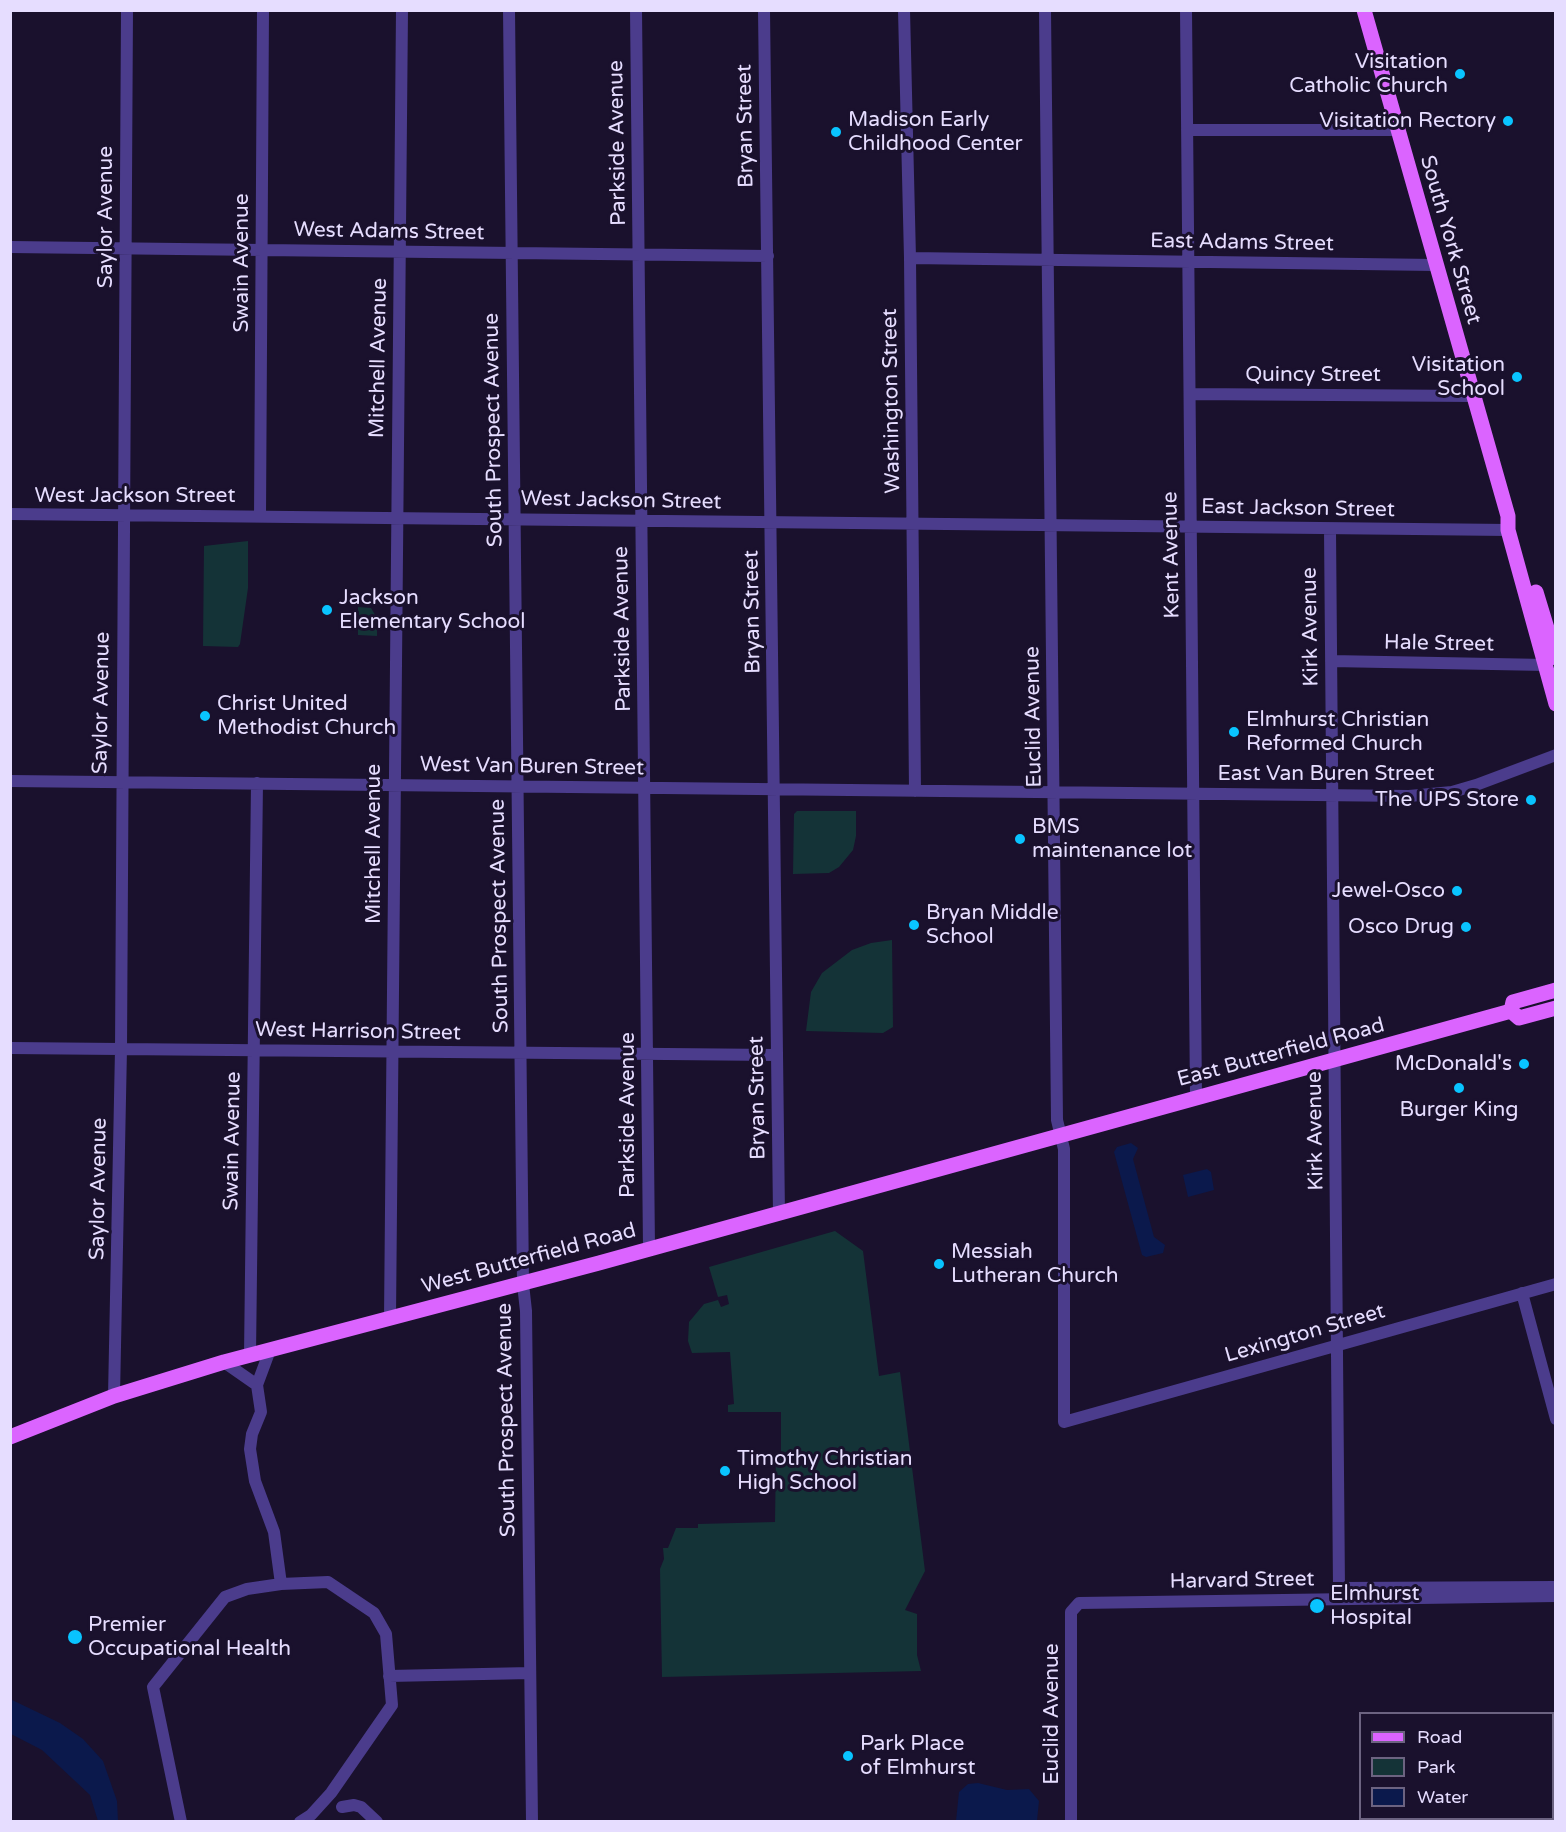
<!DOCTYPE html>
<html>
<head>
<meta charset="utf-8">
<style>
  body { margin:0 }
  #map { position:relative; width:1566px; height:1832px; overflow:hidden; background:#1a112d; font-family:"Varela Round",sans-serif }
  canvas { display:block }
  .frame { position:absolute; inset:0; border:12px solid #e6ddff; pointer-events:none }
  .legend { position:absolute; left:1359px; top:1712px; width:195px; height:108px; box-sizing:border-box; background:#1a112d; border:2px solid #6c6381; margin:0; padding:8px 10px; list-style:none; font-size:18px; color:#e6ddff }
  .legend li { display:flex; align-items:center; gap:12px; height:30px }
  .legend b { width:30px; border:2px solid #6c6381 }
</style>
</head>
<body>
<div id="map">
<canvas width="1566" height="1832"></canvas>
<div class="frame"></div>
<ul class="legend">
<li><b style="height:8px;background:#db64ff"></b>Road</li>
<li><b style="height:16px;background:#143337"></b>Park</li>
<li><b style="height:16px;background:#0b194c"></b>Water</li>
</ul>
</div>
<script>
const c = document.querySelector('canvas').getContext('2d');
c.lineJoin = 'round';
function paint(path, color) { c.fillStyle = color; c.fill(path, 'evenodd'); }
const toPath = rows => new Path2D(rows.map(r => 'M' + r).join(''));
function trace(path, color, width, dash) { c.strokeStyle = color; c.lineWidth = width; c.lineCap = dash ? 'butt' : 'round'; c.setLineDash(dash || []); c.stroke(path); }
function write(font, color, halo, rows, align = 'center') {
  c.font = font + ' "Varela Round",sans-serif'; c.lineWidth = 6; c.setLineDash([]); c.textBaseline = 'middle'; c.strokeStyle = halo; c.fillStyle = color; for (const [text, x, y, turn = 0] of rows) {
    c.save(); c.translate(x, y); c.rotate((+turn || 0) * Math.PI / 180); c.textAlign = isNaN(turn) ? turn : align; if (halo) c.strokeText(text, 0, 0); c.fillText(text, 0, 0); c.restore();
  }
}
paint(toPath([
  [248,541,248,588,240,644,238,647,203,646,204,546],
  [358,607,371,608,377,618,377,636,358,635],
  [797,811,856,811,856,836,853,850,839,867,829,873,793,874,794,814],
  [892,940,893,1027,883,1033,806,1031,811,992,822,973,852,950,871,943],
  [835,1231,863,1251,879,1376,900,1372,925,1571,905,1610,917,1614,917,1655,921,1671,662,1677,660,1569,664,1559,663,1548,668,1548,676,1528,698,1528,698,1524,775,1522,776,1453,781,1452,781,1412,728,1412,728,1405,734,1404,730,1352,692,1353,688,1341,689,1322,704,1304,718,1300,721,1307,729,1304,727,1295,718,1297,709,1267]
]), '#143337');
paint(toPath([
  [1131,1143,1138,1148,1133,1159,1154,1237,1165,1245,1163,1253,1146,1257,1142,1255,1114,1152,1117,1147],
  [1207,1169,1211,1172,1214,1190,1188,1197,1183,1175],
  [10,1699,60,1723,83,1739,103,1761,117,1801,118,1821,98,1821,90,1795,42,1750,11,1734],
  [978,1783,1007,1790,1029,1789,1039,1801,1037,1821,956,1821,959,1792,968,1784]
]), '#0b194c');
trace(toPath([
  [509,10,523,1284,526,1311,532,1822],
  [636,10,649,1248],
  [764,10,779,1214],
  [904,10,910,258,915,791],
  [1045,10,1057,1120,1064,1149,1064,1422,1556,1284],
  [1186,10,1196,1098],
  [1187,130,1397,130],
  [10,247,768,256],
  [910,258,1435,265],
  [1190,394,1473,396],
  [10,514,1508,530],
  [260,516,263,10],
  [1330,530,1339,1588,1556,1587],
  [1331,661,1546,665],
  [10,781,1409,796,1452,792,1476,785,1556,755],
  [10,1048,776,1055],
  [1522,1293,1556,1419],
  [390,1318,402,10],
  [270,1350,257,1385,261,1412,252,1434,250,1449,255,1481,274,1532,281,1584],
  [250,1355,257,783],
  [224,1362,257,1385],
  [114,1396,121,1049,127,10],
  [389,1676,530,1673],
  [342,1807,354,1805,361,1807,377,1822],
  [181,1822,153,1687,225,1597,247,1589,281,1584,328,1582,374,1613,386,1634,392,1705,331,1793,311,1815,300,1822],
  [1071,1822,1071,1612,1079,1603,1556,1596]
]), '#4b3c8c', 12);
trace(toPath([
  [1364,10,1508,516,1508,530,1556,704],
  [1536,592,1556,658],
  [1511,1011,1513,1002,1556,990],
  [1511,1011,1519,1018,1556,1008],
  [10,1437,114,1396,224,1362,599,1263,1511,1011]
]), '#db64ff', 15);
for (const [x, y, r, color] of [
  [1460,74,6,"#09c4ff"],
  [1508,121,6,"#09c4ff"],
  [836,132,6,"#09c4ff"],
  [1517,377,6,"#09c4ff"],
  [327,610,6,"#09c4ff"],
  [205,716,6,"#09c4ff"],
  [1234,732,6,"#09c4ff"],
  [1531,800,6,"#09c4ff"],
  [1020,839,6,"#09c4ff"],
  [1457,891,6,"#09c4ff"],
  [914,925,6,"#09c4ff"],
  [1466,927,6,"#09c4ff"],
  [1524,1064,6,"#09c4ff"],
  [1459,1088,6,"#09c4ff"],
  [939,1264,6,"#09c4ff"],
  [725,1471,6,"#09c4ff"],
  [1317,1606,8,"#09c4ff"],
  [75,1637,8,"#09c4ff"],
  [848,1756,6,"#09c4ff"]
]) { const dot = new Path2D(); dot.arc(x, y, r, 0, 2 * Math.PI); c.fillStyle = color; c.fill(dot); trace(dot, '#1a112d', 2); }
write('21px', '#e6ddff', '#1a112d', [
  ["Visitation",1448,62,"right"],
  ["Catholic Church",1448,86,"right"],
  ["Madison Early",848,120],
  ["Childhood Center",848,144],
  ["Visitation Rectory",1496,121,"right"],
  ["Visitation",1505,365,"right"],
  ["School",1505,389,"right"],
  ["Jackson",339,598],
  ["Elementary School",339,622],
  ["Christ United",217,704],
  ["Methodist Church",217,728],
  ["Elmhurst Christian",1246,720],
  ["Reformed Church",1246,744],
  ["The UPS Store",1519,800,"right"],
  ["BMS",1032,827],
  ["maintenance lot",1032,851],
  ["Jewel-Osco",1445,891,"right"],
  ["Bryan Middle",926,913],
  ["School",926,937],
  ["Osco Drug",1454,927,"right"],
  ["McDonald's",1512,1064,"right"],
  ["Burger King",1459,1110,"center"],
  ["Messiah",951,1252],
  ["Lutheran Church",951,1276],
  ["Timothy Christian",737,1459],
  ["High School",737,1483],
  ["Elmhurst",1330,1594],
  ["Hospital",1330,1618],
  ["Premier",88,1625],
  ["Occupational Health",88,1649],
  ["Park Place",860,1744],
  ["of Elmhurst",860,1768]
], 'left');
write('21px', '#e6ddff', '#1a112d', [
  ["Bryan Street",746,126,-91],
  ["Parkside Avenue",618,143,-91],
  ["Saylor Avenue",106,217,-90],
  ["West Adams Street",389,232,1],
  ["South York Street",1450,240,74],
  ["East Adams Street",1242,243,1],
  ["Swain Avenue",242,263,-90],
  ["Mitchell Avenue",379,358,-89],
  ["Quincy Street",1313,375],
  ["Washington Street",892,401,-91],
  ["South Prospect Avenue",494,430,-91],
  ["West Jackson Street",135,496],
  ["West Jackson Street",621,501,1],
  ["East Jackson Street",1298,509,1],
  ["Kent Avenue",1172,555,-91],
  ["Bryan Street",753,612,-91],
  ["Kirk Avenue",1311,627,-91],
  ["Parkside Avenue",623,629,-91],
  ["Hale Street",1439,644,1],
  ["Saylor Avenue",102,703,-89],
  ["Euclid Avenue",1034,717,-91],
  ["West Van Buren Street",532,767,1],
  ["East Van Buren Street",1326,774],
  ["Mitchell Avenue",374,844,-90],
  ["South Prospect Avenue",500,916,-91],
  ["West Harrison Street",358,1032,1],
  ["East Butterfield Road",1281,1053,-15],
  ["Bryan Street",758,1098,-91],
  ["Parkside Avenue",628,1115,-90],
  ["Kirk Avenue",1316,1131,-91],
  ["Swain Avenue",233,1141,-89],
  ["Saylor Avenue",99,1189,-89],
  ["West Butterfield Road",529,1259,-15],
  ["Lexington Street",1305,1334,-16],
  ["South Prospect Avenue",507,1420,-91],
  ["Harvard Street",1242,1581,-1],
  ["Euclid Avenue",1052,1714,-90]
]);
</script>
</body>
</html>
